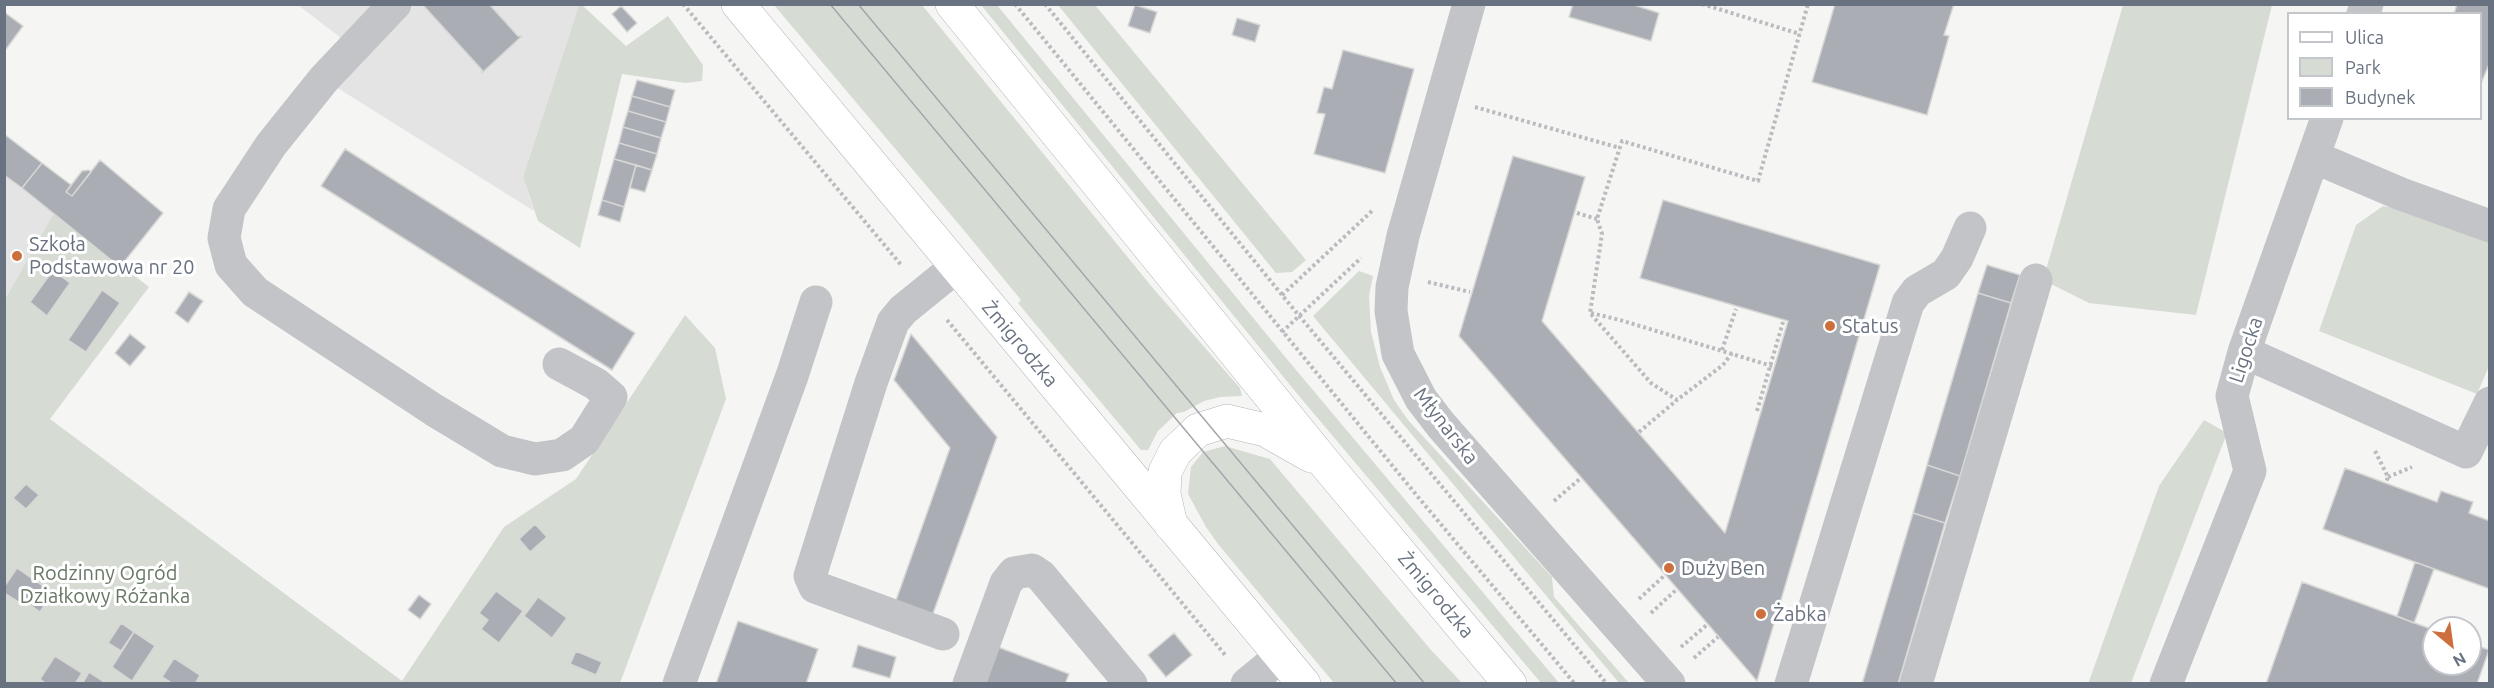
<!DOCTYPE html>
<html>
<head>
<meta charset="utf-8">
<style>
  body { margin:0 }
  #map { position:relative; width:2494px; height:688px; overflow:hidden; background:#f5f5f3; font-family:Ubuntu,sans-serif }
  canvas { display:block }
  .frame { position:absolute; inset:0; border:6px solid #687280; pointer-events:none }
  .legend { position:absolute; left:2287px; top:12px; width:195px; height:108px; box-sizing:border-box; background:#fff; border:2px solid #c3c7cc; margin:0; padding:8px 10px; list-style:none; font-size:18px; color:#687280 }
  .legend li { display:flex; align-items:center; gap:12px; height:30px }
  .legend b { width:30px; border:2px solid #c3c7cc }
  .north { position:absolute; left:2422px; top:616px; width:60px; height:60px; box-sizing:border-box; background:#fff; border:2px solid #c3c7cc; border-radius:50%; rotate:151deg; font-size:16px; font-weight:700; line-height:24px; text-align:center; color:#687280 }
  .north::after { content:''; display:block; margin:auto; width:21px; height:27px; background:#cc6f3c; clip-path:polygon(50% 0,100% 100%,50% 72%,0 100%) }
</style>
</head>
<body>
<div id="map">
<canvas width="2494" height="688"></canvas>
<div class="frame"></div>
<ul class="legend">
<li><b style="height:8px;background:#fff"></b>Ulica</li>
<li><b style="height:16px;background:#d6dcd4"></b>Park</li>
<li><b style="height:16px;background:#aaaeb4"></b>Budynek</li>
</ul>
<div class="north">N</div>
</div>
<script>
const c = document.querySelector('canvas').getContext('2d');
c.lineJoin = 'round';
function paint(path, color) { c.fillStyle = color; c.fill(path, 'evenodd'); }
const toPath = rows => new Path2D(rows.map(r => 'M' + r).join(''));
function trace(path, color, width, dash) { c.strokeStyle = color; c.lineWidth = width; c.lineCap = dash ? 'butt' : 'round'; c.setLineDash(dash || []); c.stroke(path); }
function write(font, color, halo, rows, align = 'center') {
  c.font = font + ' Ubuntu,sans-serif'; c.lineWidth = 6; c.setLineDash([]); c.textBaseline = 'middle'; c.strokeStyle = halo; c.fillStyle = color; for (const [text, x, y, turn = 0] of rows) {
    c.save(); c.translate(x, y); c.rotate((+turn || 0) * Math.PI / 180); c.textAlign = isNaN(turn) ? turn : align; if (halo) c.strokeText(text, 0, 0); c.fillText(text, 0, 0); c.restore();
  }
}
paint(toPath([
  [298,5,579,5,523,177,534,211,312,72,341,38],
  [5,175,54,213,5,299]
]), '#e3e4e3');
paint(toPath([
  [579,5,582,5,626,46,668,16,703,65,702,81,685,83,622,74,580,248,538,221,523,177],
  [774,5,922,5,1152,287,1240,388,1242,396,1220,397,1204,401,1184,412,1177,413,1158,431,1148,450,1141,450,1032,320,1018,303,1021,300,962,228],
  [981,5,997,5,1286,358,1559,683,1541,683,1299,396],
  [1058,5,1095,5,1306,260,1292,272,1276,273],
  [2123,5,2272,5,2196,315,2089,303,2043,280],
  [2383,206,2414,211,2489,238,2489,366,2477,394,2319,331,2356,225],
  [54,213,149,287,50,419,402,681,504,527,576,479,685,315,715,348,726,399,620,683,5,684,5,299],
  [1359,271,1373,276,1369,296,1371,332,1380,367,1394,400,1408,420,1552,577,1554,597,1629,683,1619,683,1313,316],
  [2204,420,2227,433,2131,683,2088,684,2159,486],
  [1225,446,1270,459,1431,650,1462,683,1334,683,1218,544,1206,527,1188,494,1191,467,1203,452]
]), '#d6dcd4');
const building = toPath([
  [422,4,489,4,518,36,522,36,482,73,482,70,422,4],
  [1573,4,1631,4,1659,13,1651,41,1569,17,1573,4],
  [1835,4,1954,4,1944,35,1949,36,1927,115,1812,82,1835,4],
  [2457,4,2490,4,2490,62,2480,86,2480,14,2454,14,2457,4],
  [1135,5,1157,12,1150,33,1128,26,1135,5],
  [621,6,637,23,627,32,612,14,621,6],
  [4,12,23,26,4,52,4,12],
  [1237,18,1260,25,1255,42,1232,35,1237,18],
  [1343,50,1414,69,1385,173,1314,154,1325,114,1317,113,1324,87,1332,89,1343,50],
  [637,80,675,90,670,107,632,96,637,80],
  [632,96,670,107,666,122,628,111,632,96],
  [628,111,666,122,661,138,623,127,628,111],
  [623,127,661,138,657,154,619,143,623,127],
  [4,134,42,163,22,188,4,175,4,134],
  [619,143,657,154,652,170,614,159,619,143],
  [345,149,635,333,612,370,321,186,345,149],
  [1513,156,1585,177,1542,321,1725,533,1788,321,1640,278,1663,200,1880,265,1757,681,1459,336,1513,156],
  [614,159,636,165,624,207,602,200,614,159],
  [100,160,163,213,120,267,22,188,42,163,71,185,66,192,72,196,100,160],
  [636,165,652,170,645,192,630,188,636,165],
  [89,170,91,172,72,196,66,192,82,171,89,170],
  [602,200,624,207,620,222,598,215,602,200],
  [1987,265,2020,275,2011,303,1978,293,1987,265],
  [53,270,70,283,47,316,30,302,53,270],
  [102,290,120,303,86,352,68,340,102,290],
  [189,292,203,301,188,323,175,313,189,292],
  [1978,293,2011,303,1960,476,1927,465,1978,293],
  [130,334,146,347,130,366,115,353,130,334],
  [911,334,997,437,931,619,894,606,950,448,894,380,911,334],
  [1927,465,1960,476,1945,523,1913,513,1927,465],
  [2345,468,2437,502,2441,491,2473,502,2469,513,2490,521,2490,589,2323,529,2345,468],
  [26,484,39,495,26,509,13,498,26,484],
  [1913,513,1945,523,1898,684,1862,684,1913,513],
  [535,524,547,537,530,552,519,539,535,524],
  [2415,562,2434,569,2414,623,2397,616,2415,562],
  [17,568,53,593,40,612,22,599,20,603,4,593,4,587,17,568],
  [2302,582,2434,630,2434,664,2470,664,2470,643,2489,650,2477,684,2266,684,2302,582],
  [496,591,523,611,499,643,481,629,488,620,479,613,496,591],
  [419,595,431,604,420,619,408,610,419,595],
  [538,597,567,618,552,638,524,616,538,597],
  [738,621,818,649,806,684,716,684,738,621],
  [121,623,134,632,121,651,108,643,121,623],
  [134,632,155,646,132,681,112,667,134,632],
  [1174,633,1192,655,1166,677,1148,655,1174,633],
  [858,645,896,657,890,678,852,667,858,645],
  [998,647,1069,674,1065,684,984,684,998,647],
  [576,651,602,662,596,675,570,664,576,651],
  [55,656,82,673,75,684,46,684,40,679,55,656],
  [174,658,200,675,195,684,173,684,162,677,174,658],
  [89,672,103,681,101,684,82,684,89,672]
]);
paint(building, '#aaaeb4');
trace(building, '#d7d7d5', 1.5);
const major = toPath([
  [738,4,1304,684],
  [952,4,1328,467,1510,684],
  [1171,525,1164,494,1165,472,1175,452,1198,430,1227,421,1265,430,1311,456]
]);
trace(major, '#b3b6ba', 34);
trace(toPath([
  [683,4,902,266],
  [1015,4,1418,497,1575,684],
  [1045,4,1291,306,1607,684],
  [1702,4,1800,34],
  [1475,107,1620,148],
  [1577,213,1597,219],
  [1428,282,1470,292],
  [1282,295,1372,211],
  [1591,313,1620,320,1775,367],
  [947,320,1226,656],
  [1282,332,1361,258],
  [1722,350,1736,309],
  [1732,353,1723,365,1677,400,1651,383,1590,313,1602,234,1597,219,1622,141,1758,181,1808,4],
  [1757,411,1783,322],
  [1639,432,1677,400],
  [2375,451,2388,477,2386,483],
  [2388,477,2412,467],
  [1554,501,1581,478],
  [1639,599,1665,575],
  [1651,613,1677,589],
  [1681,647,1708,624],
  [1694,658,1718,637]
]), '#b9bbbe', 4, [3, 3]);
trace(toPath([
  [395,4,324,79,271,145,229,209,224,238,231,265,255,292,434,410,502,451,535,459,562,455,584,440,611,397,596,384,559,364],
  [1469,4,1403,236,1392,287,1391,311,1398,354,1421,399,1441,425,1669,684],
  [2363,14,2367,4],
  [2314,157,2401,194,2490,226],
  [2244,352,2466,452,2490,403],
  [943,634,815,587,810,576,871,383,893,322,903,310,956,267],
  [679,684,792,376,816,302],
  [969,684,1006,583,1014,573,1032,570,1041,576,1131,684],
  [1247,684,1281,656],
  [1791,684,1908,303,1917,291,1946,274,1957,258,1970,228],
  [1916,684,2036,280],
  [2166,684,2250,471,2232,396,2244,352,2327,118]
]), '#c2c4c7', 33);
trace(major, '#fff', 33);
trace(toPath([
  [830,4,1397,684],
  [858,4,1425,684]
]), '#a3a7ac', 1.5);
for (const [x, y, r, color] of [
  [17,256,6,"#cc6f3c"],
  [1830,326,6,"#cc6f3c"],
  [1669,568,6,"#cc6f3c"],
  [1761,614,6,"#cc6f3c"]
]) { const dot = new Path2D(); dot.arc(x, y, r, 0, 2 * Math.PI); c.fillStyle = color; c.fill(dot); trace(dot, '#fff', 2); }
write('20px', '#687280', '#fff', [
  ["Szkoła",29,244],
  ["Podstawowa nr 20",29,267],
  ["Status",1842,326],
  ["Duży Ben",1681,568],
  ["Żabka",1773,614]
], 'left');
write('20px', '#687280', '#fff', [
  ["Żmigrodzka",1020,344,50],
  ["Ligocka",2246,350,-72],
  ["Młynarska",1446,426,52],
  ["Żmigrodzka",1436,595,50]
]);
write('20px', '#687866', '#fff', [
  ["Rodzinny Ogród",105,573],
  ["Działkowy Różanka",105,596]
]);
</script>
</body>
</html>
